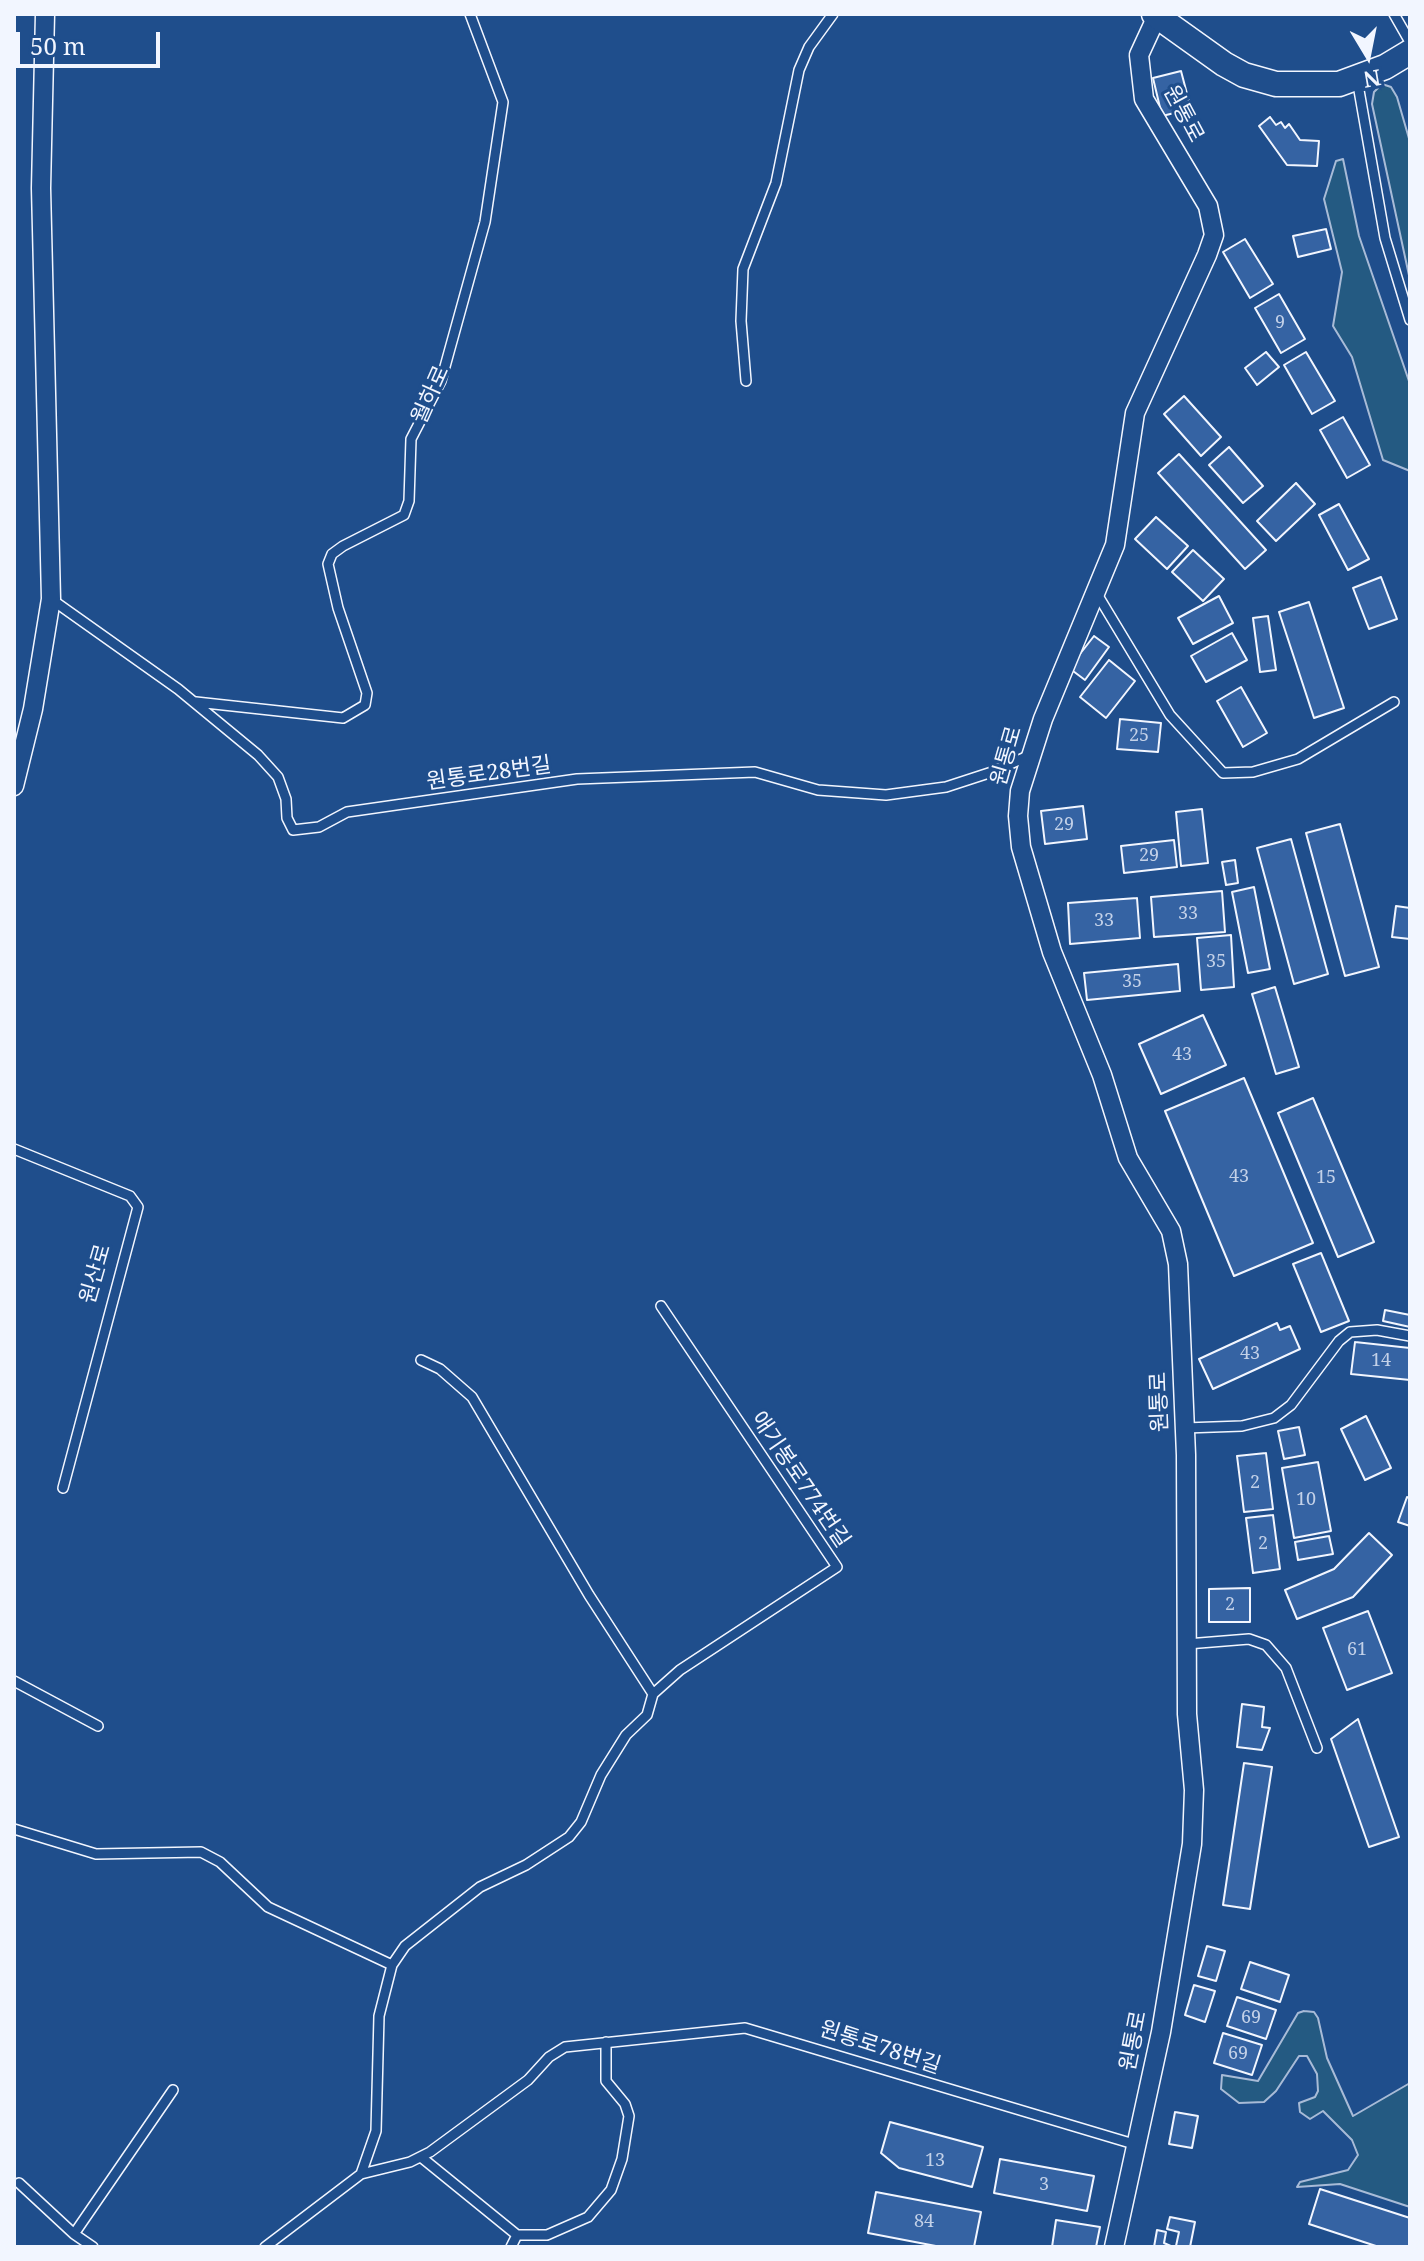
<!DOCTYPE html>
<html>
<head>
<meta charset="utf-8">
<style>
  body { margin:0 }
  #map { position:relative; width:1424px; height:2261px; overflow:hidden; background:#1f4e8c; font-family:"Noto Serif",serif }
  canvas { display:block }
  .frame { position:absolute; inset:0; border:16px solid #f2f6ff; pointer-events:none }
  .north { position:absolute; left:1328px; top:16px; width:80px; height:80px; -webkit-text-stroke:6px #1f4e8c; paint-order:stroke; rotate:170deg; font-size:22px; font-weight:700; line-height:32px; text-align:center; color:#f2f6ff }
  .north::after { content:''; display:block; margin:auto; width:28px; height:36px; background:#f2f6ff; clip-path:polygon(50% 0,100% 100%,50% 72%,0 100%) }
  .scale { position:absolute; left:16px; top:32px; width:144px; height:36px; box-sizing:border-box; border:4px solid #f2f6ff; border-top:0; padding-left:10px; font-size:24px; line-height:28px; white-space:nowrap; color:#f2f6ff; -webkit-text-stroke:6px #1f4e8c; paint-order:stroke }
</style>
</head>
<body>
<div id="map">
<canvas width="1424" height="2261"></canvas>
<div class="frame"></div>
<div class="north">N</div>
<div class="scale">50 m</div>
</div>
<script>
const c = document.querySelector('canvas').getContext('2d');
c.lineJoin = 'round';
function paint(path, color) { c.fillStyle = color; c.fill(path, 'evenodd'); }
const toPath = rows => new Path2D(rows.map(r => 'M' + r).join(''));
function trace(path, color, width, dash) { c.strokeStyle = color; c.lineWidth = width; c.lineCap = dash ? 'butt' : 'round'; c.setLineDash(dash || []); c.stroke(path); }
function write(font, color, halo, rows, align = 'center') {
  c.font = font + ' "Noto Serif","Noto Sans KR",serif'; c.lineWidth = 6; c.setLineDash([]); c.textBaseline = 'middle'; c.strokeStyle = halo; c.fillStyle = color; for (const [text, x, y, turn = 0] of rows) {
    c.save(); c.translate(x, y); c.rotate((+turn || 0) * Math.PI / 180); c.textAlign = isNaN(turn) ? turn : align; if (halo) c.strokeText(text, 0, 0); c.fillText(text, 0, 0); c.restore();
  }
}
const green = toPath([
  [1382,84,1391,87,1397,97,1410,142,1410,280,1372,104,1374,92,1382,84],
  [1343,159,1359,236,1410,384,1410,471,1383,460,1352,357,1333,326,1342,272,1324,199,1336,161,1343,159],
  [1304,2011,1314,2012,1318,2018,1327,2058,1353,2116,1410,2083,1410,2207,1340,2184,1297,2187,1300,2182,1348,2170,1358,2155,1352,2140,1323,2111,1310,2119,1300,2112,1299,2103,1315,2097,1318,2091,1317,2074,1307,2056,1299,2056,1276,2091,1264,2102,1239,2103,1221,2089,1222,2075,1258,2081,1298,2013,1304,2011]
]);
paint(green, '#245a82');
trace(green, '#a8bbd7', 2);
const building = toPath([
  [1181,71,1191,109,1162,116,1153,78,1181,71],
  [1270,117,1276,125,1281,122,1285,128,1289,124,1300,140,1319,141,1317,166,1287,165,1259,126,1270,117],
  [1326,229,1331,249,1298,257,1293,236,1326,229],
  [1245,239,1273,284,1250,298,1223,252,1245,239],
  [1279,294,1305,339,1281,353,1255,308,1279,294],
  [1266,352,1279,367,1257,385,1245,368,1266,352],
  [1306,352,1335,401,1312,414,1284,365,1306,352],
  [1184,396,1221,437,1201,456,1164,414,1184,396],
  [1343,417,1370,465,1347,478,1320,430,1343,417],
  [1229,447,1263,486,1243,503,1209,465,1229,447],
  [1179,454,1266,550,1245,569,1158,473,1179,454],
  [1296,483,1315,504,1276,541,1257,521,1296,483],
  [1339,504,1369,559,1348,570,1319,515,1339,504],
  [1156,517,1188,546,1167,569,1135,539,1156,517],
  [1193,550,1224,579,1203,601,1172,572,1193,550],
  [1381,577,1397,619,1369,629,1353,588,1381,577],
  [1219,596,1233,623,1193,644,1178,618,1219,596],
  [1309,602,1344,708,1314,718,1279,612,1309,602],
  [1268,616,1276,670,1260,672,1253,618,1268,616],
  [1232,633,1247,660,1206,682,1191,656,1232,633],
  [1094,636,1109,647,1085,680,1069,668,1094,636],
  [1109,660,1135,681,1106,718,1080,697,1109,660],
  [1241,687,1267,733,1243,747,1217,701,1241,687],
  [1120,719,1161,723,1158,752,1117,749,1120,719],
  [1083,806,1087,839,1045,844,1041,811,1083,806],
  [1202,809,1208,863,1181,866,1176,812,1202,809],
  [1340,824,1379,967,1345,976,1306,833,1340,824],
  [1291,839,1328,974,1294,984,1257,848,1291,839],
  [1174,840,1177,867,1124,873,1121,846,1174,840],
  [1235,860,1238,883,1226,885,1222,862,1235,860],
  [1254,887,1270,969,1248,973,1232,892,1254,887],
  [1222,891,1225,932,1154,937,1151,897,1222,891],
  [1137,898,1140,938,1070,944,1068,903,1137,898],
  [1396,906,1410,908,1410,939,1392,937,1396,906],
  [1231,935,1234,987,1201,990,1197,938,1231,935],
  [1178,964,1180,991,1087,1000,1084,973,1178,964],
  [1275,987,1299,1067,1276,1074,1252,994,1275,987],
  [1203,1015,1226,1065,1161,1094,1139,1044,1203,1015],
  [1244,1078,1313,1243,1234,1276,1165,1111,1244,1078],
  [1313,1098,1374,1242,1338,1257,1278,1113,1313,1098],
  [1321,1253,1349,1321,1321,1332,1293,1264,1321,1253],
  [1385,1310,1410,1315,1410,1327,1383,1321,1385,1310],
  [1277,1323,1280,1330,1290,1326,1300,1349,1213,1389,1199,1359,1277,1323],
  [1355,1342,1410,1348,1410,1380,1351,1374,1355,1342],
  [1366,1416,1391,1468,1365,1480,1341,1429,1366,1416],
  [1299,1427,1305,1455,1284,1459,1278,1431,1299,1427],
  [1266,1453,1273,1509,1244,1512,1237,1456,1266,1453],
  [1318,1462,1331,1531,1294,1538,1282,1468,1318,1462],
  [1407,1497,1410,1498,1410,1526,1398,1522,1407,1497],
  [1273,1515,1280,1569,1253,1573,1246,1518,1273,1515],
  [1369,1533,1392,1555,1353,1597,1297,1619,1285,1590,1334,1569,1369,1533],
  [1329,1536,1333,1554,1298,1560,1295,1542,1329,1536],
  [1250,1588,1250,1622,1209,1622,1209,1589,1250,1588],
  [1368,1611,1392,1673,1347,1690,1323,1628,1368,1611],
  [1242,1704,1264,1707,1262,1727,1270,1728,1262,1750,1237,1747,1242,1704],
  [1358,1719,1399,1837,1369,1847,1331,1739,1358,1719],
  [1244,1763,1272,1767,1250,1909,1223,1905,1244,1763],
  [1207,1946,1225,1951,1216,1981,1198,1976,1207,1946],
  [1250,1962,1289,1975,1280,2002,1241,1989,1250,1962],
  [1194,1985,1215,1991,1205,2022,1185,2015,1194,1985],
  [1237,1997,1276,2010,1266,2039,1227,2026,1237,1997],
  [1223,2033,1262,2045,1252,2075,1214,2063,1223,2033],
  [1175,2112,1198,2116,1192,2148,1169,2144,1175,2112],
  [890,2122,983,2147,972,2187,899,2168,881,2153,890,2122],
  [1000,2159,1094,2176,1087,2211,994,2193,1000,2159],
  [1320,2189,1410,2218,1410,2247,1379,2247,1309,2224,1320,2189],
  [876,2192,981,2212,974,2247,941,2247,868,2233,876,2192],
  [1170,2217,1195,2222,1190,2247,1176,2246,1179,2232,1167,2229,1170,2217],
  [1056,2220,1100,2227,1096,2247,1052,2247,1056,2220],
  [1157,2230,1166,2232,1164,2243,1173,2247,1154,2247,1157,2230]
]);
paint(building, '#3563a3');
trace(building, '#f2f6ff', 2);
const lane = toPath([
  [1394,14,1410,42],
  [1357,79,1385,238,1410,320],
  [746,381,741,321,743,269,776,183,799,70,809,47,833,14],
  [1097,594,1170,715,1223,773,1253,772,1298,759,1394,702],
  [51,599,178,689,258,755,278,777,286,799,287,818,293,830,319,827,347,812,577,779,755,772,818,790,886,795,946,787,995,771,1030,755],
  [196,702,343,718,365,705,367,693,338,608,328,564,332,554,343,546,404,515,409,501,411,439,441,381,485,222,503,102,470,14],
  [14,1149,130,1196,138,1207,63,1488],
  [1185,1428,1242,1426,1274,1418,1291,1405,1339,1341,1350,1332,1377,1330,1410,1336],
  [1187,1644,1249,1639,1266,1645,1286,1668,1317,1748],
  [14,1681,98,1726],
  [653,1694,680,1670,837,1567,661,1306],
  [14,1829,96,1854,201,1852,220,1862,268,1907,392,1965],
  [421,2157,517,2235],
  [361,2174,410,2162,430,2152,528,2080,549,2057,565,2047,745,2028,1137,2145],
  [19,2183,74,2234],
  [93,2247,74,2234,173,2090],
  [265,2247,361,2174,376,2131,379,2016,392,1965,405,1946,480,1887,526,1865,569,1837,581,1822,601,1775,626,1735,647,1715,653,1694,589,1595,472,1397,440,1369,421,1360],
  [511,2247,517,2235,547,2235,588,2217,611,2190,622,2159,629,2116,625,2104,606,2081,606,2042]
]);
const street = toPath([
  [14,786,33,709,51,599,41,188,45,14],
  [1114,2247,1161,2032,1192,1844,1194,1790,1187,1714,1186,1455,1178,1264,1171,1231,1128,1158,1102,1075,1052,952,1021,847,1018,816,1020,791,1043,719,1115,545,1135,413,1207,255,1214,235,1208,206,1144,99,1139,55,1157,16]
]);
const secondary = toPath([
  [1154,14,1224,64,1244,75,1276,84,1339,84,1385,67,1410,52]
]);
trace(lane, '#f2f6ff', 12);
trace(street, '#f2f6ff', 21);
trace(secondary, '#f2f6ff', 27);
trace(lane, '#1f4e8c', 9);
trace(street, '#1f4e8c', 18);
trace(secondary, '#1f4e8c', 24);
write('18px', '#c3d1e8', null, [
  ["9",1280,323],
  ["25",1139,736],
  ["29",1064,825],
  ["29",1149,856],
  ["33",1188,914],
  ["33",1104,921],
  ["35",1216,962],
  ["35",1132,982],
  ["43",1182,1055],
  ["43",1239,1177],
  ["15",1326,1178],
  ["43",1250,1354],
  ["14",1381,1361],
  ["2",1255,1483],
  ["10",1306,1500],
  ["2",1263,1544],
  ["2",1230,1605],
  ["61",1357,1650],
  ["69",1251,2018],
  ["69",1238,2054],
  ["13",935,2161],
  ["3",1044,2185],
  ["84",924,2222]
]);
write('22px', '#f2f6ff', '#1f4e8c', [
  ["원통로",1183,114,62],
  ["월하로",431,395,-66],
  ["원통로",1007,756,-74],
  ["원통로28번길",489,774,-8],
  ["원산로",96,1274,-74],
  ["원통로",1160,1402,-92],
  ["애기봉로774번길",800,1480,56],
  ["원통로",1134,2041,-79],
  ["원통로78번길",880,2048,18]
]);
</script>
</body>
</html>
